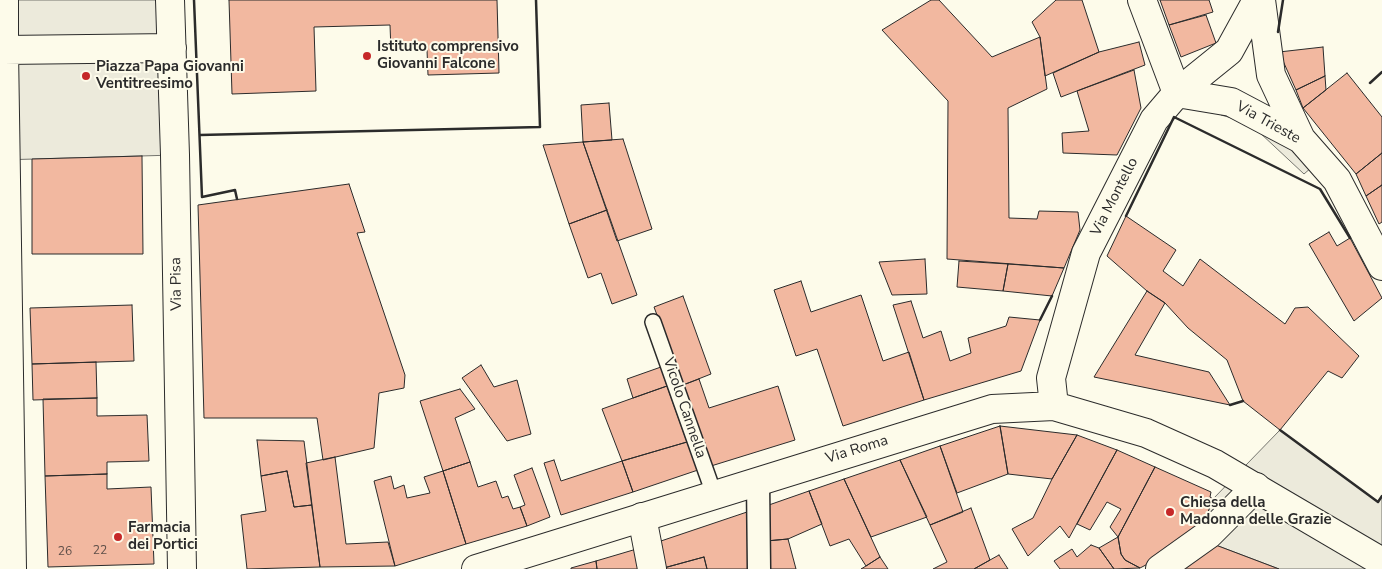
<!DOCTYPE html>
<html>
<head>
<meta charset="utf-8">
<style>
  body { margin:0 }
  canvas { display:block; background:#fdfbea }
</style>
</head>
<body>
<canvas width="1382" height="569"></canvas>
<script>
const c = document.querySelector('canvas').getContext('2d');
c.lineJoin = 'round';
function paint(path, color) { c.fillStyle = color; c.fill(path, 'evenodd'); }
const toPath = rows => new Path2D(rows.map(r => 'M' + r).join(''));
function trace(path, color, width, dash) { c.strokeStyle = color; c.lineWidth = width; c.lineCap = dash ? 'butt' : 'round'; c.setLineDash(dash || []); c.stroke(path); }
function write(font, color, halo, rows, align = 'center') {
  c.font = font + ' "Nunito Sans",sans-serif'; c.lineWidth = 4; c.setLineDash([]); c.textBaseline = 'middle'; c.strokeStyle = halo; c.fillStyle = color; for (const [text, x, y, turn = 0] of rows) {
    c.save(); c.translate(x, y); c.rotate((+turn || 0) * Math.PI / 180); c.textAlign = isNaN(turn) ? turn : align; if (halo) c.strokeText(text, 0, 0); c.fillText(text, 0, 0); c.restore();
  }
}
const parking = toPath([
  [0,0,170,0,175,155,0,160,0,0],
  [1223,106,1266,124,1312,167,1304,174,1259,132,1239,120,1221,115,1223,106],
  [1280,430,1378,502,1382,496,1382,569,1279,569,1213,544,1203,525,1213,499,1280,430]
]);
paint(parking, '#eceadb');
trace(parking, '#74746e', 1);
const building = toPath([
  [229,0,497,0,499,73,428,75,427,50,391,51,390,25,314,27,316,91,232,94,229,0],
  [931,0,939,0,992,57,1040,37,1047,89,1008,108,1009,218,1037,219,1039,211,1078,212,1080,230,1064,268,947,259,948,101,882,30,931,0],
  [1056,0,1082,0,1099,52,1045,76,1040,37,1032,22,1056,0],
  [1160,0,1209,0,1213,12,1169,25,1160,0],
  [1206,15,1216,43,1181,57,1169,25,1206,15],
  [1139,42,1145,65,1061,97,1053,73,1099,52,1139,42],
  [1323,47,1325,76,1296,90,1279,52,1323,47],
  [1134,70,1141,108,1117,155,1063,153,1062,133,1089,131,1077,91,1134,70],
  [1347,73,1382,117,1382,153,1356,174,1303,108,1347,73],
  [1325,76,1326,90,1303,108,1296,90,1325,76],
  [609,103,612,140,583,142,581,105,609,103],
  [623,139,652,229,617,241,583,142,623,139],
  [583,142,607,210,569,224,543,145,583,142],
  [1382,153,1382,185,1366,196,1356,174,1382,153],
  [142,156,143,254,32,254,32,159,142,156],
  [349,184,365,232,357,233,405,375,404,388,379,393,374,448,323,460,317,418,204,418,198,205,349,184],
  [1382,185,1382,222,1379,224,1366,196,1382,185],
  [607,210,637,295,612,304,601,273,588,278,569,224,607,210],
  [1126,216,1176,250,1163,271,1183,286,1200,259,1285,324,1295,308,1308,307,1359,356,1342,378,1328,371,1280,430,1243,401,1227,360,1188,328,1165,303,1147,291,1107,256,1126,216],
  [1329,232,1337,246,1350,238,1382,298,1354,321,1309,244,1329,232],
  [925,259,927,294,892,295,879,262,925,259],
  [959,261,1008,264,1003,291,957,287,959,261],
  [1008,264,1064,268,1052,296,1003,291,1008,264],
  [801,281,811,312,861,295,883,361,909,352,924,400,843,426,817,349,796,356,774,290,801,281],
  [1147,291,1165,303,1135,355,1209,372,1230,405,1094,377,1147,291],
  [683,296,711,374,683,385,654,307,683,296],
  [911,301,923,338,941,331,950,361,971,353,968,338,1006,326,1009,317,1040,320,1021,371,924,400,893,305,911,301],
  [132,305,134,361,32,364,30,308,132,305],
  [96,362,97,398,33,400,32,364,96,362],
  [481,365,494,387,517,380,531,434,507,441,462,378,481,365],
  [661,367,667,386,633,398,627,379,661,367],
  [699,379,709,408,778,386,795,440,711,466,683,385,699,379],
  [667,386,687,442,622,461,602,409,667,386],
  [460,389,475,409,455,418,470,462,443,471,420,401,460,389],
  [97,398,97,416,147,415,149,461,107,462,107,474,45,476,43,399,97,398],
  [1000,426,1077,435,1052,479,1008,474,1000,426],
  [1000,426,1008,474,957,493,940,446,1000,426],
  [1077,435,1117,450,1069,538,1060,526,1028,556,1012,529,1033,518,1052,479,1077,435],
  [257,440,304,441,312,505,294,507,287,471,261,476,257,440],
  [687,442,698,470,633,492,622,461,687,442],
  [940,446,963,512,930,525,900,460,940,446],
  [1117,450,1155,467,1118,537,1110,527,1121,509,1107,502,1090,530,1077,524,1117,450],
  [335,457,346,544,388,542,395,566,320,567,306,463,335,457],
  [554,460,561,481,622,461,633,492,561,515,544,463,554,460],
  [900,460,927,517,871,537,844,479,900,460],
  [470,462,478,487,496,481,502,498,508,496,513,509,520,507,527,526,466,544,443,471,470,462],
  [1155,467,1211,492,1210,497,1213,499,1203,525,1167,554,1140,568,1125,560,1121,554,1118,537,1155,467],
  [532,468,550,517,527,526,520,507,525,505,514,475,532,468],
  [287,471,294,507,312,505,320,567,247,569,241,515,266,511,261,476,287,471],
  [443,471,466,544,395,566,374,481,391,476,394,489,404,485,407,498,430,493,424,477,443,471],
  [107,474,107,489,151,487,154,564,48,567,45,476,107,474],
  [844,479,880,557,866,566,849,539,830,546,809,491,844,479],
  [809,491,822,524,788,539,766,541,766,506,809,491],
  [971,508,990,560,974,569,933,569,947,562,930,525,971,508],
  [753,510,752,569,707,569,704,557,660,569,655,543,753,510],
  [1118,537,1121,554,1125,560,1140,568,1114,569,1099,548,1118,537],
  [788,539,796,569,767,569,766,541,788,539],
  [1213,544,1279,569,1181,569,1213,544],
  [1091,545,1099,548,1114,569,1060,569,1054,561,1072,549,1077,557,1091,545],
  [640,548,644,569,597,569,596,561,640,548],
  [999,555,1008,569,974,569,990,560,999,555],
  [704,557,707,569,660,569,704,557],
  [880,557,888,569,861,569,866,566,880,557],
  [596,561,597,569,571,569,571,568,596,561]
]);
paint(building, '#f2b8a0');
trace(building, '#2b2b2b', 1);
const service = toPath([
  [653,322,714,494]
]);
const pedestrian = toPath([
  [758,481,759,569]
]);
const minor = toPath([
  [4,0,4,50,172,48],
  [170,0,175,155,182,569],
  [1142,0,1177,93],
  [4,50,12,569],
  [642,517,652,569],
  [1160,569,1209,534,1256,487]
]);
const tertiary = toPath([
  [1261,0,1271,75,1301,139],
  [1177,93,1231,102,1301,139,1337,180,1382,266],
  [1054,406,1051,378,1086,253,1154,120,1177,93,1229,51,1257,0],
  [476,569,992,409,1054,406,1146,433,1215,464,1382,562]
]);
trace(service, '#2b2b2b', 18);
trace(pedestrian, '#2b2b2b', 25);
trace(minor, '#2b2b2b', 30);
trace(tertiary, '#2b2b2b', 30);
trace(service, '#fdfbea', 15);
trace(pedestrian, '#fdfbea', 22);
trace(minor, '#fdfbea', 28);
trace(tertiary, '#fdfbea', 28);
trace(toPath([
  [194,0,202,197,235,190,237,199],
  [1278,32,1283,0],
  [1370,83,1382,72],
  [200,135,540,127,536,0],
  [1126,216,1174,117,1320,189,1350,238],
  [1040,320,1052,296],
  [1230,405,1243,401],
  [1280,430,1378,502,1382,496]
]), '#2b2b2b', 2.5);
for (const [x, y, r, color] of [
  [367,56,5,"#c62828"],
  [86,76,5,"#c62828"],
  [1170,512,5,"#c62828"],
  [118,537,5,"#c62828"]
]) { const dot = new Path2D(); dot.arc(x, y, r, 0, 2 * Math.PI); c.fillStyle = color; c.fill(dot); trace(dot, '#fdfbea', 2); }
write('12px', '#5d4e48', null, [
  ["22",100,551],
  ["26",65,552]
]);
write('bold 15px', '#2b2b2b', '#fdfbea', [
  ["Istituto comprensivo",377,47],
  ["Giovanni Falcone",377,64],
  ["Piazza Papa Giovanni",96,67],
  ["Ventitreesimo",96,84],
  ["Chiesa della",1180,503],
  ["Madonna delle Grazie",1180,520],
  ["Farmacia",128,528],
  ["dei Portici",128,545]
], 'left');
write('15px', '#2b2b2b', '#fdfbea', [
  ["Via Trieste",1268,123,29],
  ["Via Montello",1115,197,-63],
  ["Via Pisa",177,284,-91],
  ["Vicolo Cannella",684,408,71],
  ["Via Roma",857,450,-17]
]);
</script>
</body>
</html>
